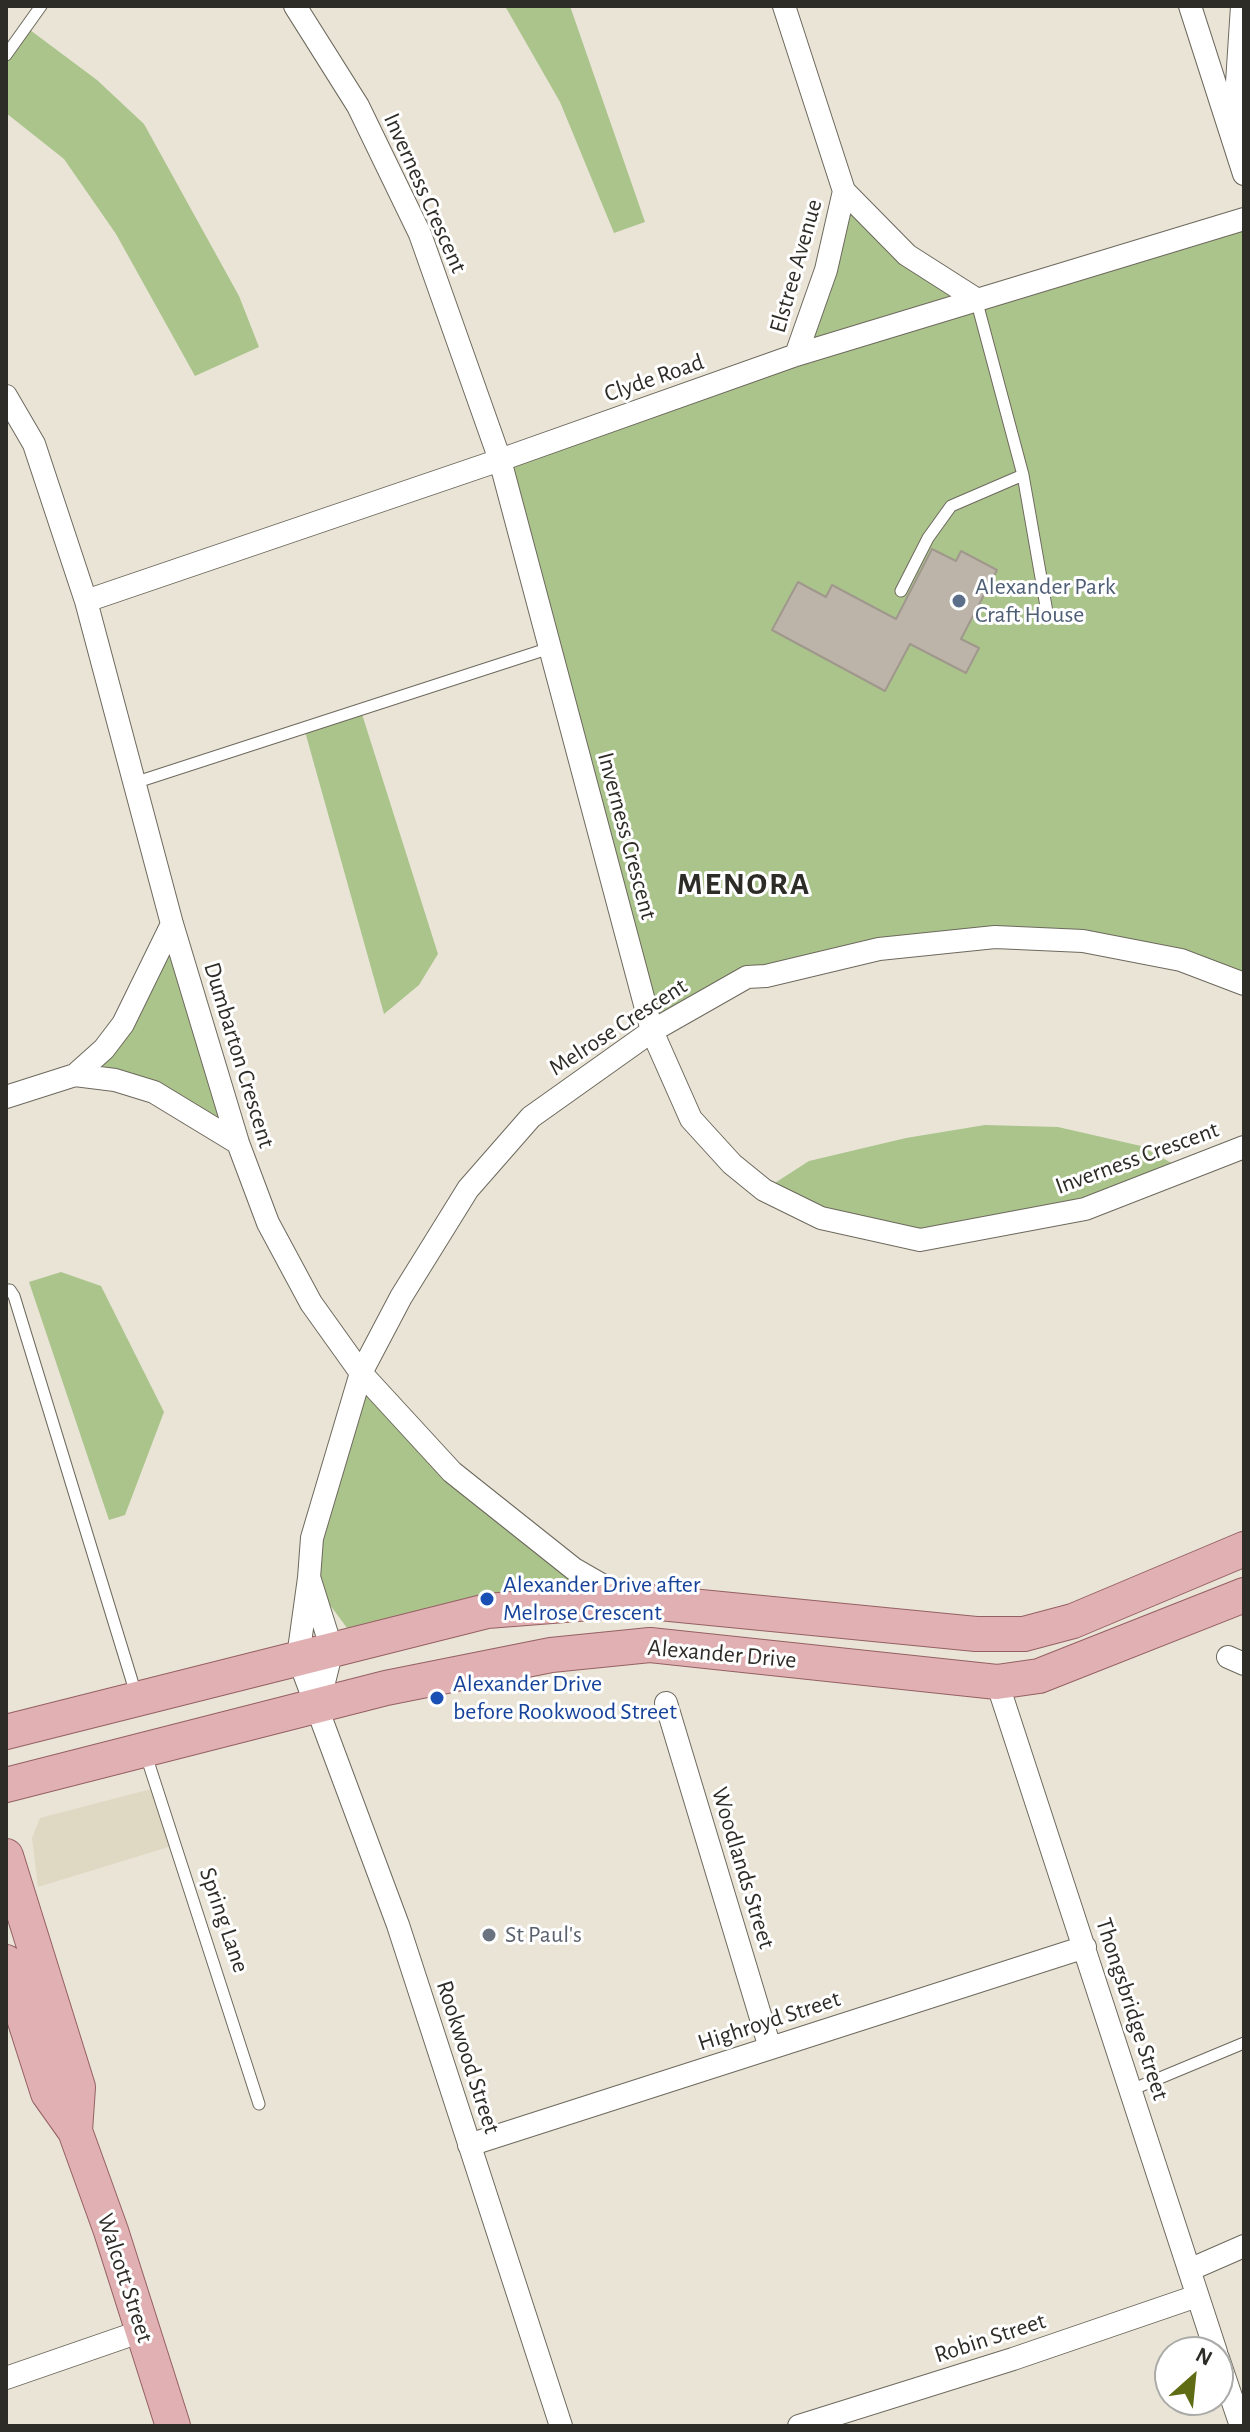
<!DOCTYPE html>
<html>
<head>
<meta charset="utf-8">
<style>
  body { margin:0 }
  #map { position:relative; width:1250px; height:2432px; overflow:hidden; background:#e9e4d6; font-family:"Alegreya Sans",sans-serif }
  canvas { display:block }
  .frame { position:absolute; inset:0; border:8px solid #2e2c27; pointer-events:none }
  .north { position:absolute; left:1154px; top:2336px; width:80px; height:80px; box-sizing:border-box; background:#fff; border:2px solid #ababa9; border-radius:50%; rotate:27deg; font-size:22px; font-weight:700; line-height:32px; text-align:center; color:#2e2c27 }
  .north::after { content:''; display:block; margin:auto; width:28px; height:36px; background:#606c14; clip-path:polygon(50% 0,100% 100%,50% 72%,0 100%) }
</style>
</head>
<body>
<div id="map">
<canvas width="1250" height="2432"></canvas>
<div class="frame"></div>
<div class="north">N</div>
</div>
<script>
const c = document.querySelector('canvas').getContext('2d');
c.lineJoin = 'round';
function paint(path, color) { c.fillStyle = color; c.fill(path, 'evenodd'); }
const toPath = rows => new Path2D(rows.map(r => 'M' + r).join(''));
function trace(path, color, width, dash) { c.strokeStyle = color; c.lineWidth = width; c.lineCap = dash ? 'butt' : 'round'; c.setLineDash(dash || []); c.stroke(path); }
function write(font, color, halo, rows, align = 'center') {
  c.font = font + ' "Alegreya Sans",sans-serif'; c.lineWidth = 6; c.setLineDash([]); c.textBaseline = 'middle'; c.strokeStyle = halo; c.fillStyle = color; for (const [text, x, y, turn = 0] of rows) {
    c.save(); c.translate(x, y); c.rotate((+turn || 0) * Math.PI / 180); c.textAlign = isNaN(turn) ? turn : align; if (halo) c.strokeText(text, 0, 0); c.fillText(text, 0, 0); c.restore();
  }
}
paint(toPath([
  [155,1788,175,1845,38,1887,32,1838,40,1818]
]), '#dfd8c3');
paint(toPath([
  [505,6,570,6,645,222,614,233,560,102],
  [26,27,97,80,144,124,239,296,259,347,195,376,116,234,64,159,6,113,6,55],
  [844,191,976,299,1244,219,1244,984,1181,960,995,937,747,977,652,1031,500,460,796,355],
  [361,711,438,954,419,985,384,1014,304,728],
  [172,924,238,1143,154,1092,75,1075,123,1023],
  [985,1125,1058,1127,1141,1146,1184,1170,1085,1209,920,1240,764,1190,809,1161,906,1138],
  [61,1272,101,1286,164,1412,125,1515,109,1520,29,1282],
  [361,1373,452,1472,629,1600,350,1632,310,1578]
]), '#abc48c');
const building = toPath([
  [932,549,956,561,961,551,997,570,961,639,979,648,966,673,910,644,885,691,772,630,798,582,826,597,832,585,896,619,932,549]
]);
paint(building, '#bcb4a8');
trace(building, '#a0988c', 2);
const service = toPath([
  [6,55,41,6],
  [976,299,1023,475,1047,612],
  [901,591,928,538,951,506,1023,475],
  [134,783,550,648],
  [6,1290,10,1290,14,1296,136,1694],
  [145,1752,259,2104],
  [1131,2090,1244,2043]
]);
const minor = toPath([
  [295,6,358,106,420,234,500,460,652,1031,691,1119,732,1164,764,1190,821,1218,920,1240,1085,1209,1244,1147],
  [784,6,844,191,907,255,976,299],
  [1190,6,1244,174],
  [1234,129,1242,6],
  [796,355,826,270,844,191],
  [6,396,34,444,86,601,172,924,238,1143,268,1223,311,1303,361,1373,452,1472,574,1569,628,1600],
  [86,601,500,460,796,355,1244,219],
  [75,1075,115,1080,154,1092,238,1143],
  [6,1097,75,1075,104,1049,123,1024,172,924],
  [310,1580,332,1650,318,1706],
  [1228,1657,1244,1664],
  [997,1682,1216,2352],
  [666,1703,770,2048],
  [469,2145,1085,1947],
  [1189,2270,1244,2246],
  [1218,2358,1241,2426],
  [6,2378,142,2331],
  [561,2426,398,1925,298,1657,309,1578,312,1538,361,1373,401,1297,468,1189,531,1117,652,1031,747,977,766,976,879,949,995,937,1083,941,1181,960,1244,984],
  [799,2426,1013,2359,1197,2296]
]);
const primary = toPath([
  [6,1732,487,1611,629,1600,976,1634,1024,1634,1073,1621,1244,1549],
  [6,1785,386,1688,551,1655,650,1645,997,1682,1039,1676,1244,1595],
  [6,1856,78,2087,75,2131],
  [6,1962,48,2093,75,2131,111,2231,173,2426]
]);
trace(service, '#6d695d', 13);
trace(minor, '#6d695d', 24);
trace(primary, '#956061', 36);
trace(service, '#fff', 11);
trace(minor, '#fff', 22);
trace(primary, '#e1b0b3', 34);
for (const [x, y, r, color] of [
  [959,601,8,"#5c6f8a"],
  [487,1599,8,"#1a4fb4"],
  [437,1698,8,"#1a4fb4"],
  [489,1935,8,"#6b7280"]
]) { const dot = new Path2D(); dot.arc(x, y, r, 0, 2 * Math.PI); c.fillStyle = color; c.fill(dot); trace(dot, '#fff', 3); }
write('24px', '#2e2c27', '#fff', [
  ["Inverness Crescent",425,193,66],
  ["Elstree Avenue",796,266,-74],
  ["Clyde Road",654,378,-19],
  ["Inverness Crescent",627,836,75],
  ["Melrose Crescent",618,1027,-33],
  ["Dumbarton Crescent",239,1055,73],
  ["Inverness Crescent",1137,1158,-20],
  ["Alexander Drive",722,1654,5],
  ["Woodlands Street",743,1868,73],
  ["Spring Lane",224,1920,71],
  ["Thongsbridge Street",1132,2009,72],
  ["Highroyd Street",769,2021,-18],
  ["Rookwood Street",468,2057,72],
  ["Walcott Street",125,2278,72],
  ["Robin Street",990,2338,-18]
]);
write('24px', '#4e5e75', '#fff', [
  ["Alexander Park",975,587],
  ["Craft House",975,615]
], 'left');
write('24px', '#164399', '#fff', [
  ["Alexander Drive after",503,1585],
  ["Melrose Crescent",503,1613],
  ["Alexander Drive",453,1684],
  ["before Rookwood Street",453,1712]
], 'left');
write('24px', '#5b616d', '#fff', [
  ["St Paul's",505,1935]
], 'left');
c.letterSpacing = '2px';
write('bold 32px', '#2e2c27', '#fff', [
  ["MENORA",744,884]
]);
c.letterSpacing = '0px';
</script>
</body>
</html>
